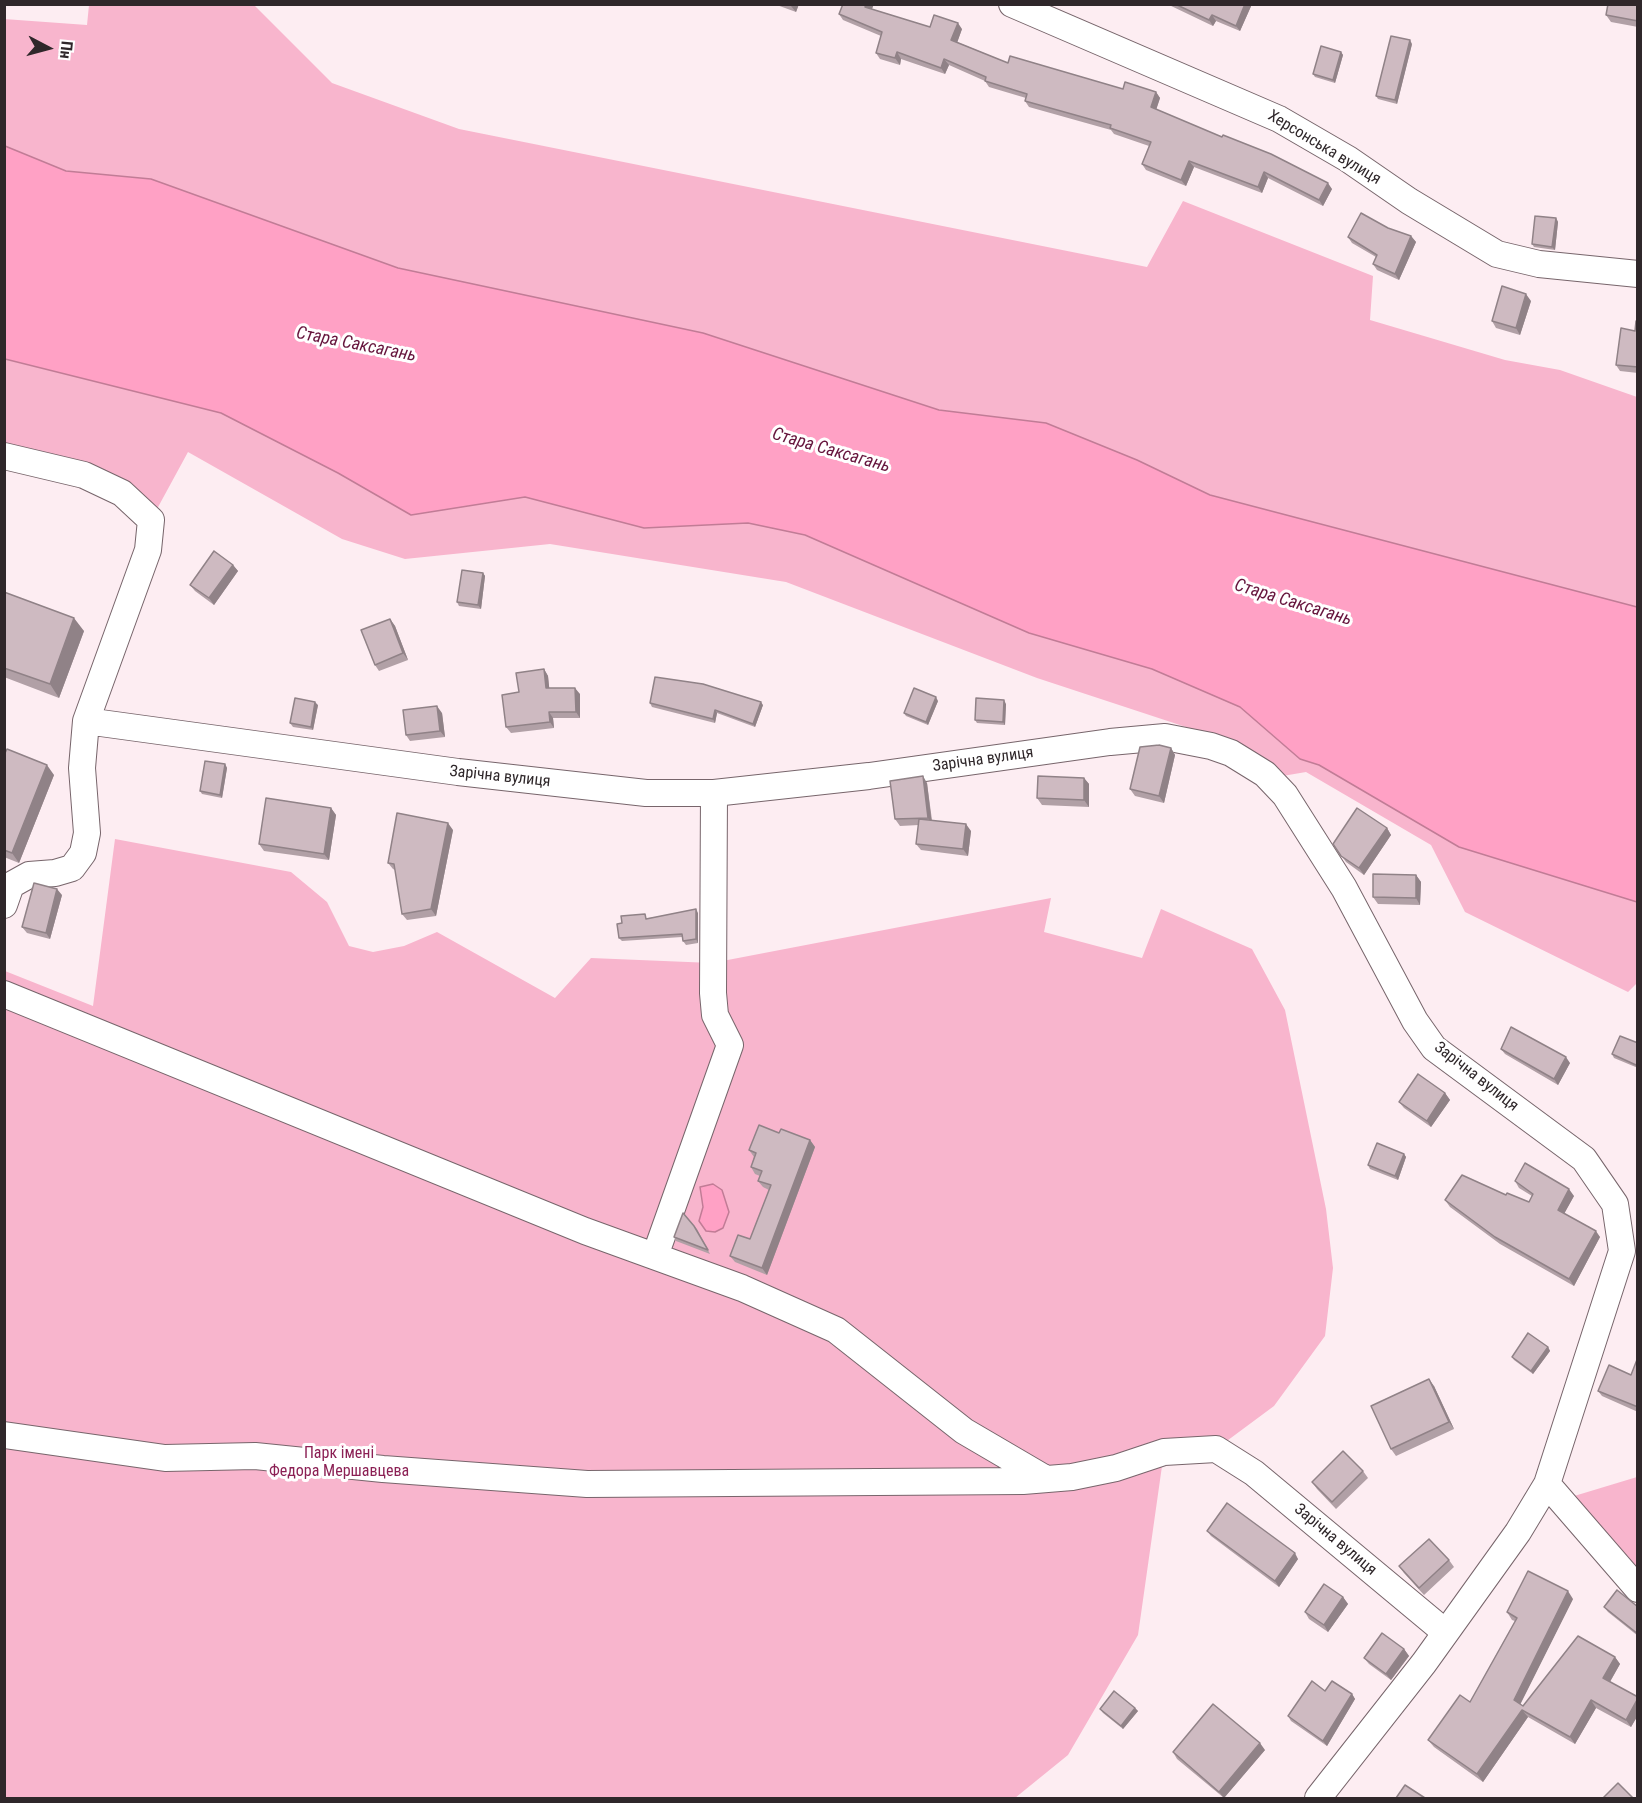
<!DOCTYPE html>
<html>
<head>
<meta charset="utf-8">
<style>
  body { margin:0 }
  #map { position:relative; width:1642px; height:1803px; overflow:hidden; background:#fdedf2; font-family:"Roboto Condensed",sans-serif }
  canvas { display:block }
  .frame { position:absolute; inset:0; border:6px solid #2f272a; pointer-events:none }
  .north { position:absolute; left:18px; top:18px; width:60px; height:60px; -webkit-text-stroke:4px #fff; paint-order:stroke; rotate:96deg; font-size:16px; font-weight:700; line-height:24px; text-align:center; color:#2f272a }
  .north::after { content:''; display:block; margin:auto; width:21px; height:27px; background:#2f272a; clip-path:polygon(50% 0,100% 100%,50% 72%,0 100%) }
</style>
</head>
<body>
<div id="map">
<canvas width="1642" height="1803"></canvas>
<div class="frame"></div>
<div class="north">Пн</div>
</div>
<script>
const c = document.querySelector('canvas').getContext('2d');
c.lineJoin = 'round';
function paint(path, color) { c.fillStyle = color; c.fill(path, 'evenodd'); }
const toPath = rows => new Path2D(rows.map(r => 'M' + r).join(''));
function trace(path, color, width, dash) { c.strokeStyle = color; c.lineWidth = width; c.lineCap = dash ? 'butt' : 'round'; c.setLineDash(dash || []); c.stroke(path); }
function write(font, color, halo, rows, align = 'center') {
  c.font = font + ' "Roboto Condensed",sans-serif'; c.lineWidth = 6; c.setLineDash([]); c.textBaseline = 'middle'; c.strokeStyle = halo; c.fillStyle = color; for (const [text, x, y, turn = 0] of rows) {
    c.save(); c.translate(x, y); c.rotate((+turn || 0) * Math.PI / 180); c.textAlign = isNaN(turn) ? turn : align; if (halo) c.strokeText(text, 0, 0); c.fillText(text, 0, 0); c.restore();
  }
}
paint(toPath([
  [89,5,254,5,332,83,459,129,1147,267,1183,201,1373,276,1370,320,1505,360,1560,370,1637,397,1637,607,1210,495,1137,460,1046,423,939,410,703,333,398,268,151,179,66,171,5,146,4,19,87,25],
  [4,359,221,413,338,473,411,515,525,497,644,528,748,523,805,535,1029,633,1152,669,1240,707,1300,759,1319,765,1459,847,1637,902,1637,983,1628,992,1465,912,1431,845,1306,772,1265,779,1192,729,1037,678,786,582,550,544,405,559,342,539,188,452,151,520,122,493,5,456],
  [115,839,291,872,327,902,349,946,373,952,404,946,437,932,555,998,591,958,712,963,1051,898,1044,932,1142,958,1161,909,1252,949,1285,1010,1326,1209,1333,1268,1325,1336,1274,1406,1216,1449,1164,1452,1138,1635,1068,1755,1015,1798,5,1798,5,971,93,1006],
  [1637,1477,1637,1589,1561,1500]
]), '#f8b5cd');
const water = toPath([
  [5,146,66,171,151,179,398,268,703,333,939,410,1046,423,1137,460,1210,495,1637,607,1637,902,1459,847,1319,765,1300,759,1240,707,1152,669,1029,633,805,535,748,523,644,528,525,497,411,515,338,473,221,413,5,359,5,146],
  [713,1184,722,1190,729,1212,723,1228,715,1232,706,1231,699,1221,703,1207,700,1187,713,1184]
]);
paint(water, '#ffa1c5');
trace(water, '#c17c96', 1.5);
const minor = toPath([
  [1012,4,1279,119,1348,159,1409,201,1497,254,1539,264,1638,274],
  [4,456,84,475,122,493,151,520,148,550,86,721,82,768,87,833,83,853,72,868,55,873,29,875,11,885,4,905],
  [86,721,458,772,646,793,714,793,869,776,1110,742,1165,737,1211,746,1231,753,1265,774,1285,795,1344,888,1415,1021,1434,1048,1584,1159,1615,1204,1622,1251,1547,1484,1518,1532,1424,1663,1318,1798],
  [4,994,585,1231,742,1288,836,1330,964,1431,1046,1479],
  [655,1256,730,1045,715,1015,713,993,714,793],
  [4,1435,165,1458,255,1456,383,1469,587,1484,1023,1481,1072,1477,1116,1468,1164,1452,1216,1449,1254,1473,1445,1632],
  [1547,1484,1638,1589]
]);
trace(minor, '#77656b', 28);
trace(minor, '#fff', 26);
paint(toPath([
  [774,4,799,4,796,12],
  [843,4,874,4,872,9,930,27,962,29,957,42,1008,63,1123,89,1156,92,1160,98,1156,110,1332,189,1323,206,1268,178,1262,193,1194,167,1186,186,1146,170,1142,164,1149,146,1114,134,1111,130,1029,107,1025,101,1026,98,989,87,985,81,949,65,945,74,901,59,900,65,880,59,876,53,881,36,843,20,839,14],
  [1167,4,1252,4,1240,31,1216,21,1213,26],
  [1638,4,1638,27,1611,22,1606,15],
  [1412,44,1397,104,1378,99,1376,96],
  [1341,52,1343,55,1335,83,1315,77,1313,74],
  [1556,218,1558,222,1555,250,1534,247,1532,244],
  [1388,228,1411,236,1416,242,1399,280,1377,270,1373,264,1376,257,1352,243,1348,237],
  [1531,301,1520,335,1496,328,1492,321],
  [1638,321,1638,373,1620,371,1616,365,1635,331],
  [233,565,238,571,214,605,195,591,190,585],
  [483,573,485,576,481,609,459,606,457,602],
  [4,592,84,631,59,698,4,677],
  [390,619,395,626,408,660,379,671,375,665],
  [544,669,548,676,549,688,580,694,580,718,553,718,554,728,511,733,506,727,519,692],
  [938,701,928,725,906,716,904,713],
  [650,703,763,705,755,727,717,713,715,723,652,707],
  [1006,704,1005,725,977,723,975,720],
  [318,705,313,730,293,727,290,723],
  [442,713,445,737,410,741,406,735],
  [1171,748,1175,755,1164,803,1135,796,1130,789],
  [4,755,54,775,19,863,4,857],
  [225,764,227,768,222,798,202,794,200,791],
  [1084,778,1089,784,1089,807,1042,805,1037,798],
  [927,783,932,820,971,831,968,856,921,850,916,844,919,825,900,826,895,819],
  [331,808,336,815,329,860,264,851,259,844],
  [1387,828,1391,835,1364,875,1346,862,1333,844],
  [453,830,436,916,407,920,402,914,395,870,393,869,388,863],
  [1416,875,1421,882,1420,905,1378,904,1373,897],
  [62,895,50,939,27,933,22,927],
  [698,913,698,943,686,945,683,941,682,937,622,941,619,938,648,918],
  [1638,1043,1638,1068,1614,1058,1612,1054],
  [1501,1049,1570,1063,1558,1085,1505,1054],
  [1445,1093,1450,1100,1431,1127,1404,1108,1399,1102],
  [779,1133,810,1140,815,1147,767,1275,735,1262,730,1256,750,1239,769,1190,763,1187,758,1181,760,1176,755,1174,751,1167,754,1157,749,1150],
  [1404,1154,1406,1157,1398,1180,1370,1169,1368,1165],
  [1515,1181,1574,1196,1564,1213,1600,1237,1574,1286,1500,1244,1450,1207,1445,1200,1506,1195,1529,1202,1532,1196,1519,1188],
  [694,1226,697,1229,710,1254,676,1241,674,1237],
  [1548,1347,1550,1351,1533,1374,1514,1360,1512,1357],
  [1638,1357,1638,1412,1602,1396,1598,1391,1631,1375],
  [1434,1386,1454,1429,1396,1456,1391,1449],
  [1363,1471,1368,1478,1336,1509,1317,1489,1312,1482],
  [1207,1531,1298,1559,1279,1587,1211,1536],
  [1449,1560,1454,1567,1424,1595,1404,1573,1399,1566],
  [1343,1597,1348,1604,1328,1632,1309,1619,1305,1612],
  [1573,1599,1520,1704,1523,1706,1615,1657,1620,1664,1610,1682,1638,1697,1638,1715,1631,1727,1596,1708,1575,1744,1528,1717,1483,1782,1434,1747,1428,1740,1470,1702,1515,1621,1512,1620,1507,1612],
  [1604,1607,1638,1607,1638,1636,1608,1612],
  [1404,1649,1409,1656,1391,1680,1369,1664,1364,1658],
  [1325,1691,1352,1694,1355,1699,1327,1746,1291,1721,1288,1716],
  [1135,1708,1138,1711,1123,1729,1103,1713,1100,1709],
  [1265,1750,1224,1798,1177,1759,1173,1752]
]), '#b1a0a6');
paint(toPath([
  [792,4,799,4,796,12,791,6],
  [866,4,874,4,870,13,865,7],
  [1245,4,1252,4,1240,31,1236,26],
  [1212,15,1216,21,1213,26,1209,20],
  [958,23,962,29,956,46,951,40],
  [1410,40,1412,44,1397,104,1395,100],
  [897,52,901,59,900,65,895,58],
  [1341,52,1343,55,1335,83,1333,80],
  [944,59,949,65,945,74,941,68],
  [1156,92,1160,98,1155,113,1151,107],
  [1189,161,1194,167,1186,186,1181,180],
  [1264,172,1268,178,1262,193,1258,187],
  [1328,183,1332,189,1323,206,1319,200],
  [1556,218,1558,222,1555,250,1552,247],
  [1411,236,1416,242,1399,280,1395,274],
  [1526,294,1531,301,1520,335,1516,328],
  [233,565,238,571,214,605,209,598],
  [483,573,485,576,481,609,478,605],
  [74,618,84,631,59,698,50,684],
  [390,619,395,626,408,660,403,653],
  [544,669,548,676,550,695,546,688],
  [575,688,580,694,580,718,576,712],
  [936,697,938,701,928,725,926,722],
  [1004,700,1006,704,1005,725,1003,722],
  [315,702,318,705,313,730,311,727],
  [761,702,763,705,755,727,753,724],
  [437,706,442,713,445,737,440,731],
  [715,710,717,713,715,723,713,719],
  [549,712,553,718,554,728,550,722],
  [1171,748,1175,755,1164,803,1159,796],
  [225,764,227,768,222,798,220,795],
  [47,765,54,775,19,863,12,853],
  [923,776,927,783,932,825,928,818],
  [1084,778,1089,784,1089,807,1084,800],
  [331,808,336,815,329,860,324,854],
  [448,823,453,830,436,916,431,909],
  [966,824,971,831,968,856,963,849],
  [1387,828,1391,835,1364,875,1359,868],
  [1416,875,1421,882,1420,905,1416,898],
  [57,889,62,895,50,939,46,933],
  [696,909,698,913,698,943,696,939],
  [1566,1057,1570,1063,1558,1085,1554,1079],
  [1445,1093,1450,1100,1431,1127,1427,1121],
  [810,1140,815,1147,767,1275,762,1268],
  [1404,1154,1406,1157,1398,1180,1395,1176],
  [1569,1189,1574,1196,1563,1216,1558,1210],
  [1596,1231,1600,1237,1574,1286,1569,1279],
  [1548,1347,1550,1351,1533,1374,1531,1371],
  [1429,1379,1434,1386,1454,1429,1449,1422],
  [1295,1553,1298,1559,1279,1587,1275,1581],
  [1568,1591,1573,1599,1519,1707,1514,1700],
  [1343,1597,1348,1604,1328,1632,1324,1625],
  [1404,1649,1409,1656,1391,1680,1386,1674],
  [1615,1657,1620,1664,1608,1685,1603,1678],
  [1352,1694,1355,1699,1327,1746,1323,1741],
  [1638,1698,1638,1715,1631,1727,1626,1720],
  [1591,1700,1596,1708,1575,1744,1570,1737],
  [1135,1708,1138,1711,1123,1729,1121,1726],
  [1522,1710,1528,1717,1483,1782,1477,1774],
  [1260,1743,1265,1750,1224,1798,1219,1792]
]), '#908287');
const building = toPath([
  [843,4,866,4,865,7,930,27,934,15,958,23,951,40,1008,63,1010,56,1123,89,1125,82,1156,92,1151,107,1222,137,1223,135,1271,154,1328,183,1319,200,1264,172,1258,187,1189,161,1181,180,1142,164,1151,142,1110,128,1111,125,1025,101,1027,94,985,81,986,77,944,59,941,68,897,52,895,58,876,53,882,32,839,14,843,4],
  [1175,4,1245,4,1236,26,1212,15,1209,20,1175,4],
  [1608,4,1638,4,1638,21,1606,15,1608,4],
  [1391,36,1410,40,1395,100,1376,96,1391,36],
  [1321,46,1341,52,1333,80,1313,74,1321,46],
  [1361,213,1388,228,1411,236,1395,274,1373,264,1377,255,1348,237,1361,213],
  [1535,216,1556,218,1552,247,1532,244,1535,216],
  [1502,286,1526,294,1516,328,1492,321,1502,286],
  [1636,321,1638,321,1638,367,1616,365,1621,328,1635,331,1636,321],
  [214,551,233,565,209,598,190,585,214,551],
  [462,570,483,573,478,605,457,602,462,570],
  [4,592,74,618,50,684,4,668,4,592],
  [390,619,403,653,375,665,361,630,390,619],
  [544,669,546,688,575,688,576,712,549,712,550,722,506,727,502,695,519,692,516,673,544,669],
  [655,677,703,684,761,702,753,724,715,710,713,719,650,703,655,677],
  [914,688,936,697,926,722,904,713,914,688],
  [295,698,315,702,311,727,290,723,295,698],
  [976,698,1004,700,1003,722,975,720,976,698],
  [437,706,440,731,406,735,403,710,437,706],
  [1159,745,1171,748,1159,796,1130,789,1140,747,1159,745],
  [7,749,47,765,12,853,4,850,4,755,7,749],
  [205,761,225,764,220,795,200,791,205,761],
  [923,776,928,818,895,819,890,781,923,776],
  [1038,776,1084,778,1084,800,1037,798,1038,776],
  [266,798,331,808,324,854,259,844,266,798],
  [1357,808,1387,828,1359,868,1341,856,1333,844,1357,808],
  [397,813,448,823,431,909,402,914,394,864,388,863,397,813],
  [919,819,966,824,963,849,916,844,919,819],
  [1373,874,1416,875,1416,898,1373,897,1373,874],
  [34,883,57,889,46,933,22,927,34,883],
  [696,909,696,939,683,941,682,934,619,938,617,924,622,923,621,916,645,914,646,919,696,909],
  [1511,1027,1566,1057,1554,1079,1501,1049,1511,1027],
  [1620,1036,1638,1043,1638,1062,1636,1065,1612,1054,1620,1036],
  [1418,1074,1445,1093,1427,1121,1399,1102,1418,1074],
  [759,1125,779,1133,781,1129,810,1140,762,1268,730,1256,738,1235,750,1239,771,1185,758,1181,762,1171,751,1167,756,1153,749,1150,759,1125],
  [1377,1143,1404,1154,1395,1176,1368,1165,1377,1143],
  [1525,1163,1569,1189,1558,1210,1596,1231,1569,1279,1495,1237,1445,1200,1462,1175,1506,1195,1507,1193,1529,1202,1533,1194,1515,1181,1525,1163],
  [683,1213,694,1226,708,1250,674,1237,683,1213],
  [1528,1333,1548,1347,1531,1371,1512,1357,1528,1333],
  [1638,1357,1638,1407,1598,1391,1609,1365,1631,1375,1638,1357],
  [1429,1379,1449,1422,1391,1449,1371,1406,1429,1379],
  [1343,1451,1363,1471,1332,1502,1312,1482,1343,1451],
  [1227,1503,1295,1553,1275,1581,1207,1531,1227,1503],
  [1429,1539,1449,1560,1419,1588,1399,1566,1429,1539],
  [1528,1571,1568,1591,1514,1700,1523,1706,1578,1636,1615,1657,1603,1678,1638,1697,1638,1698,1626,1720,1591,1700,1570,1737,1522,1710,1477,1774,1428,1740,1460,1695,1470,1702,1517,1618,1507,1612,1528,1571],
  [1324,1584,1343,1597,1324,1625,1305,1612,1324,1584],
  [1617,1590,1638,1607,1638,1634,1604,1607,1617,1590],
  [1382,1633,1404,1649,1386,1674,1364,1658,1382,1633],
  [1312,1681,1325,1691,1332,1681,1352,1694,1323,1741,1288,1716,1312,1681],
  [1114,1691,1135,1708,1121,1726,1100,1709,1114,1691],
  [1213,1704,1260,1743,1219,1792,1173,1752,1213,1704],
  [1618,1783,1633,1798,1603,1798,1618,1783],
  [1405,1785,1425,1798,1396,1798,1405,1785]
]);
paint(building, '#cebac1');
trace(building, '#908287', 1.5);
write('16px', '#2f272a', '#fff', [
  ["Херсонська вулиця",1324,148,31],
  ["Зарічна вулиця",983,760,-8],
  ["Зарічна вулиця",500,777,6],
  ["Зарічна вулиця",1476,1077,38],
  ["Зарічна вулиця",1335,1540,40]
]);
write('16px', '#8b2054', '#fff', [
  ["Парк імені",339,1454],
  ["Федора Мершавцева",339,1472]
]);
write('italic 18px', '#66153d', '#fff', [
  ["Стара Саксагань",356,345,11],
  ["Стара Саксагань",831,451,16],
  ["Стара Саксагань",1293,603,17]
]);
</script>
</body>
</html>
